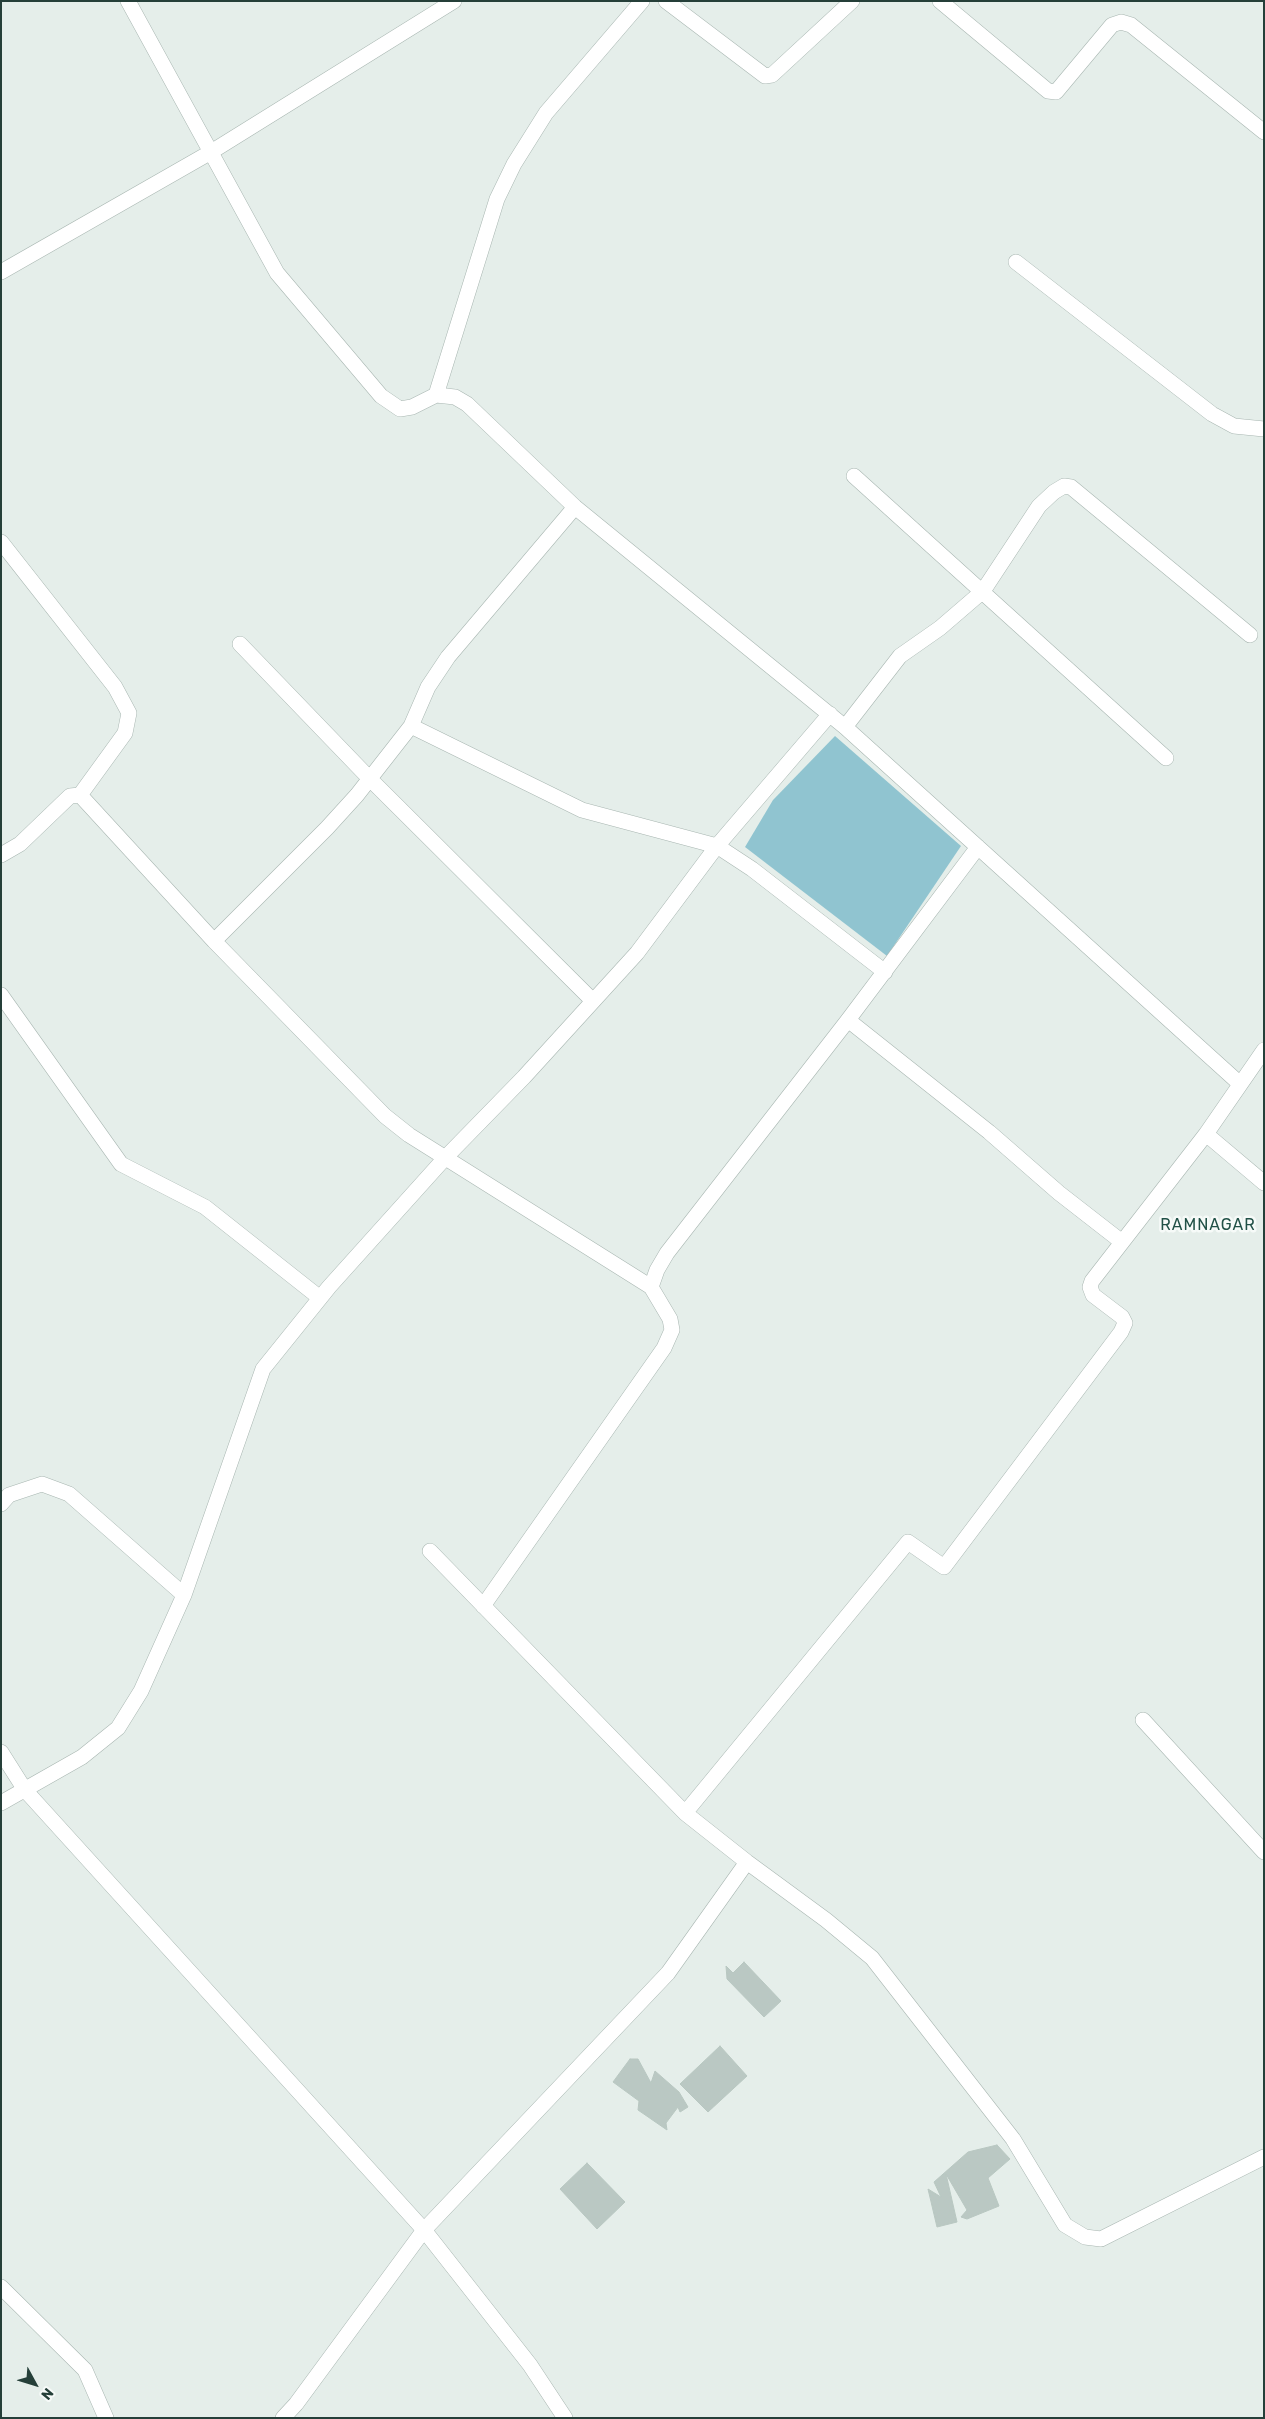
<!DOCTYPE html>
<html>
<head>
<meta charset="utf-8">
<style>
  body { margin:0 }
  #map { position:relative; width:1265px; height:2419px; overflow:hidden; background:#e5eeea; font-family:Rubik,sans-serif }
  canvas { display:block }
  .frame { position:absolute; inset:0; border:2px solid #253f39; pointer-events:none }
  .north { position:absolute; left:10px; top:2359px; width:50px; height:50px; -webkit-text-stroke:4px #f6faf8; paint-order:stroke; rotate:129deg; font-size:14px; font-weight:700; line-height:20px; text-align:center; color:#253f39 }
  .north::after { content:''; display:block; margin:auto; width:18px; height:22px; background:#253f39; clip-path:polygon(50% 0,100% 100%,50% 72%,0 100%) }
</style>
</head>
<body>
<div id="map">
<canvas width="1265" height="2419"></canvas>
<div class="frame"></div>
<div class="north">N</div>
</div>
<script>
const c = document.querySelector('canvas').getContext('2d');
c.lineJoin = 'round';
function paint(path, color) { c.fillStyle = color; c.fill(path, 'evenodd'); }
const toPath = rows => new Path2D(rows.map(r => 'M' + r).join(''));
function trace(path, color, width, dash) { c.strokeStyle = color; c.lineWidth = width; c.lineCap = dash ? 'butt' : 'round'; c.setLineDash(dash || []); c.stroke(path); }
function write(font, color, halo, rows, align = 'center') {
  c.font = font + ' Rubik,sans-serif'; c.lineWidth = 5; c.setLineDash([]); c.textBaseline = 'middle'; c.strokeStyle = halo; c.fillStyle = color; for (const [text, x, y, turn = 0] of rows) {
    c.save(); c.translate(x, y); c.rotate((+turn || 0) * Math.PI / 180); c.textAlign = isNaN(turn) ? turn : align; if (halo) c.strokeText(text, 0, 0); c.fillText(text, 0, 0); c.restore();
  }
}
paint(toPath([
  [835,736,961,846,887,956,745,847,773,800]
]), '#90c4d0');
const building = toPath([
  [744,1962,781,2001,764,2017,727,1979,726,1966,733,1973,744,1962],
  [720,2046,747,2076,708,2112,680,2084,720,2046],
  [630,2059,638,2059,651,2083,655,2071,679,2092,688,2107,680,2112,678,2107,666,2123,667,2130,638,2110,639,2101,613,2082,630,2059],
  [997,2145,1010,2159,988,2178,999,2206,967,2219,961,2217,967,2210,946,2174,957,2222,937,2227,928,2189,941,2197,934,2182,968,2152,997,2145],
  [587,2163,625,2202,597,2229,560,2189,587,2163]
]);
paint(building, '#bac8c3');
trace(building, '#b8c7c1', 1);
const minor = toPath([
  [128,1,277,273,381,396,400,409,412,407,436,395,455,397,467,404,575,507,845,727,1239,1083],
  [666,1,765,76,772,75,852,1],
  [940,1,1048,91,1056,92,1112,25,1121,22,1131,25,1264,132],
  [1016,262,1212,414,1234,426,1264,429],
  [1,272,211,152,454,1],
  [436,395,497,199,514,164,546,113,642,1],
  [854,476,1166,758],
  [1,542,115,687,129,713,125,733,80,795],
  [240,644,370,779,593,1001],
  [411,726,582,810,717,846,752,869,885,972],
  [845,727,900,656,940,628,983,591,1039,506,1054,492,1064,486,1071,487,1250,635],
  [1,855,20,844,70,796,80,795,214,941,385,1116,409,1135,651,1287],
  [214,941,327,828,357,795,411,726,428,687,448,657,575,507],
  [1,995,121,1164,205,1207,320,1298],
  [848,1020,989,1132,1059,1193,1122,1242],
  [1264,1050,1206,1134,1264,1183],
  [1,1504,9,1495,42,1484,69,1494,184,1595],
  [430,1551,685,1813,747,1862,826,1920,872,1958,1013,2139,1065,2225,1085,2237,1101,2239,1264,2157],
  [483,1606,664,1348,672,1330,670,1319,651,1287,657,1270,667,1253,848,1020,978,847],
  [1143,1720,1264,1852],
  [1,1752,25,1790,424,2230,530,2365,565,2418],
  [1,1803,82,1757,118,1728,141,1691,184,1595,263,1369,329,1287,445,1158,524,1077,637,953,717,846,830,714],
  [685,1813,908,1542,944,1567,1121,1332,1125,1323,1122,1317,1093,1295,1090,1287,1092,1281,1206,1134],
  [1,2287,85,2370,106,2418],
  [283,2418,296,2404,424,2230,668,1973,747,1862]
]);
trace(minor, '#a8b6b1', 16);
trace(minor, '#fff', 15);
c.letterSpacing = '1px';
write('16px', '#215147', '#f6faf8', [
  ["RAMNAGAR",1208,1225]
]);
c.letterSpacing = '0px';
</script>
</body>
</html>
